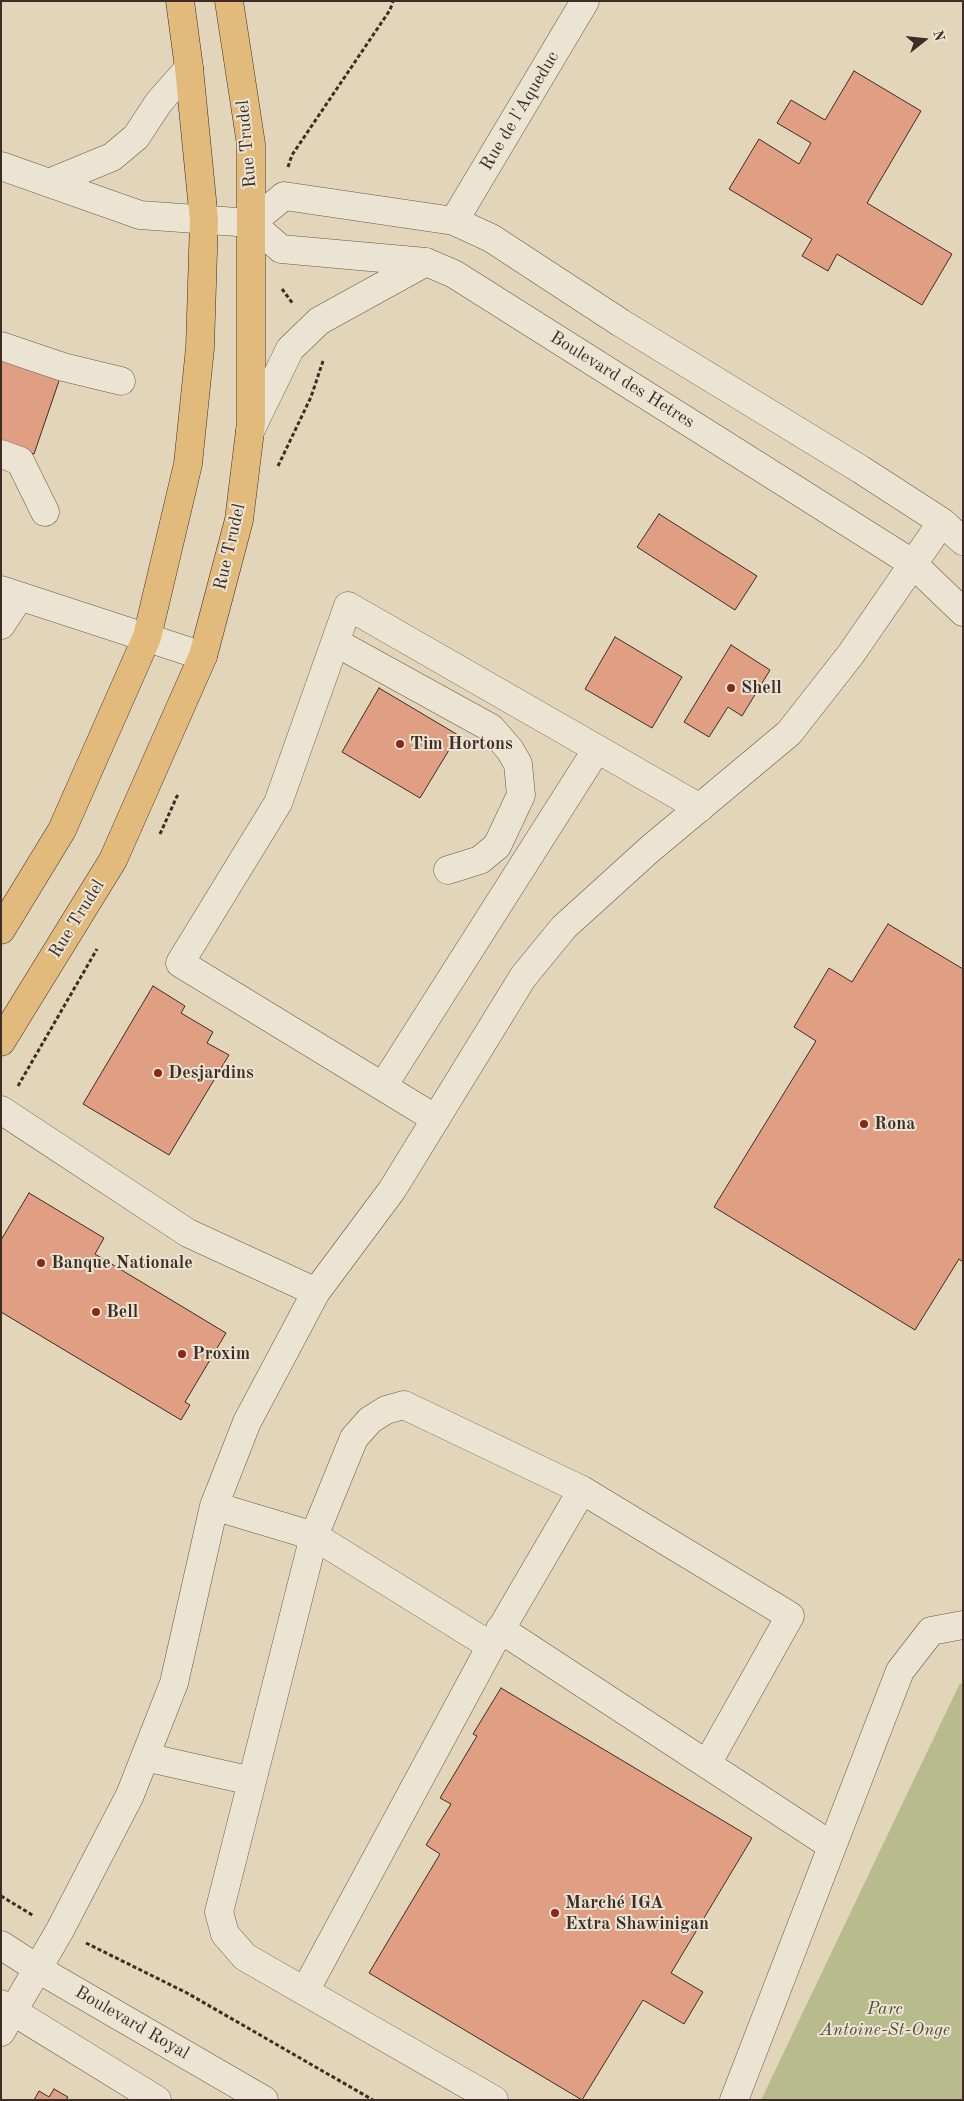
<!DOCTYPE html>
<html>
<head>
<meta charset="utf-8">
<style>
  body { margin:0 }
  #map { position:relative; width:964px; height:2101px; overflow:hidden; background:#e2d5b9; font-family:"Old Standard TT",serif }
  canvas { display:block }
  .frame { position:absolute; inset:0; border:2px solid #3d2d26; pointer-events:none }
  .north { position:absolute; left:899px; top:15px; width:50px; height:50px; -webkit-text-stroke:4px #ece4d2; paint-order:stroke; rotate:74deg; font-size:14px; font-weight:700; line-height:20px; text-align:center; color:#3d2d26 }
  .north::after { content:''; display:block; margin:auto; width:18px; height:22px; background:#3d2d26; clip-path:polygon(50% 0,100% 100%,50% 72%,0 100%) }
</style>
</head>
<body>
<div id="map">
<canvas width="964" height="2101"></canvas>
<div class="frame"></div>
<div class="north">N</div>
</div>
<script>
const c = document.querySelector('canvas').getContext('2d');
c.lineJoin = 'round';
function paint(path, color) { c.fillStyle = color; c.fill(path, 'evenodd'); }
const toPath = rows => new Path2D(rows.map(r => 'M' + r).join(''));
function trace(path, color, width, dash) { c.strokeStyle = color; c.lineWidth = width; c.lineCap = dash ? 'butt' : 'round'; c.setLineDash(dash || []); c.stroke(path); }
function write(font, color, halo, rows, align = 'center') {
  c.font = font + ' "Old Standard TT",serif'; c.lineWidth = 4; c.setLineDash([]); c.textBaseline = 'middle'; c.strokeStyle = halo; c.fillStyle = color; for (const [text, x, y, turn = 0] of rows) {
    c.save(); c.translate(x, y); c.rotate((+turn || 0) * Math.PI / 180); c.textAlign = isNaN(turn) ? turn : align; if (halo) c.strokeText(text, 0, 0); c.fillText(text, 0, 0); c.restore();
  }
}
paint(toPath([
  [960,1683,963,1685,963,2100,761,2100]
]), '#b8bc8c');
const building = toPath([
  [854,71,921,111,867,203,952,254,922,305,837,254,828,271,802,256,812,239,729,189,759,139,799,164,811,143,777,123,791,100,825,120,854,71],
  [1,358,60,378,34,454,1,443,1,358],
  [659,514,757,576,735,610,637,547,659,514],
  [615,637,682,677,652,728,585,689,615,637],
  [731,645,770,670,742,716,728,707,709,737,684,722,731,645],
  [379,688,458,735,420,798,342,752,379,688],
  [888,924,963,969,963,1262,959,1259,915,1330,714,1207,816,1041,794,1027,829,968,852,982,888,924],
  [153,986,185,1006,181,1013,213,1032,207,1043,229,1055,169,1155,83,1104,153,986],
  [29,1193,104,1238,95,1254,226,1333,185,1402,190,1405,181,1420,1,1312,1,1240,29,1193],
  [501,1688,752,1838,671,1973,703,1992,684,2024,643,2000,582,2100,369,1973,440,1854,426,1845,451,1804,440,1798,477,1736,473,1734,501,1688],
  [54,2089,68,2097,66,2100,34,2100,39,2091,49,2097,54,2089]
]);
paint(building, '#e09e82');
trace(building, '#3d2d26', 1);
const minor = toPath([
  [1,166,140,215,251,223,281,249,426,262,454,274,912,563,963,612],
  [49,183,112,157,136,137,159,102,189,68],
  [454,221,585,1],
  [251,223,284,196,454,221,491,238,621,323,860,469,942,522,963,541],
  [1,346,63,367,121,381],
  [250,431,290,349,319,321,426,262],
  [1,454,20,461,45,512],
  [1,590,203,656],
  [1,625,20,596],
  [335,642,491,728,510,750,518,764,521,795,497,846,480,860,448,870],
  [383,1086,597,749],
  [1,1110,188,1233,316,1292],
  [436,1119,180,963,278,803,348,606,700,808],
  [214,1506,314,1536,491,1646],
  [500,1629,832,1846],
  [145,1757,252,1781],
  [1,1945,38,1969,264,2100],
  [305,1991,491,1646,582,1490],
  [1,2004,157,2100],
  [1,2032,60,1930,130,1795,174,1683,214,1506,247,1422,316,1292,392,1190,523,977,564,927,650,849,789,733,851,654,942,522],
  [494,2100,245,1957,225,1934,219,1912,314,1536,354,1438,370,1420,386,1410,404,1405,582,1490,790,1616,707,1764],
  [734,2100,900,1671,931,1631,963,1625]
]);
const major = toPath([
  [1,930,62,830,147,637,188,464,200,348,204,220,189,68,180,1],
  [1,1042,113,860,203,656,239,520,251,423,251,144,229,1]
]);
trace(minor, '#66574b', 29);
trace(major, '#3d2d26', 29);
trace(toPath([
  [288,167,292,155,390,10,393,1],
  [282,289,293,304],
  [278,466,311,397,323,361],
  [160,834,178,794],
  [18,1086,97,949],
  [1,1896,34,1916],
  [86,1943,187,1993,373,2100]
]), '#3d2d26', 3, [4, 2.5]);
trace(minor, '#ece4d2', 28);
trace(major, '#e1ba7c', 28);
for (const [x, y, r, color] of [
  [731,688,5,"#8f2418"],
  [400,744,5,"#8f2418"],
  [158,1073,5,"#8f2418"],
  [864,1124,5,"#8f2418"],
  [41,1263,5,"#8f2418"],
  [96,1312,5,"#8f2418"],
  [182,1354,5,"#8f2418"],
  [555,1913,5,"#8f2418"]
]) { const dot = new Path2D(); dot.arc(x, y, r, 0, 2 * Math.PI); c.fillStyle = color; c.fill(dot); trace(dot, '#ece4d2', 2); }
write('18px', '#3d2d26', '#ece4d2', [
  ["Rue de l'Aqueduc",520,111,-59],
  ["Rue Trudel",247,144,-95],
  ["Boulevard des Hetres",622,380,32],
  ["Rue Trudel",230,547,-77],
  ["Rue Trudel",77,919,-58],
  ["Boulevard Royal",132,2023,30]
]);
write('bold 18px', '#3d2d26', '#ece4d2', [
  ["Shell",741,688],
  ["Tim Hortons",410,744],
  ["Desjardins",168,1073],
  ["Rona",874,1124],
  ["Banque Nationale",51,1263],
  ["Bell",106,1312],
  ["Proxim",192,1354],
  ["Marché IGA",565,1903],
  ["Extra Shawinigan",565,1924]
], 'left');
write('italic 18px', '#564a3a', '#ece4d2', [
  ["Parc",885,2009],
  ["Antoine-St-Onge",885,2030]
]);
</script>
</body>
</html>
